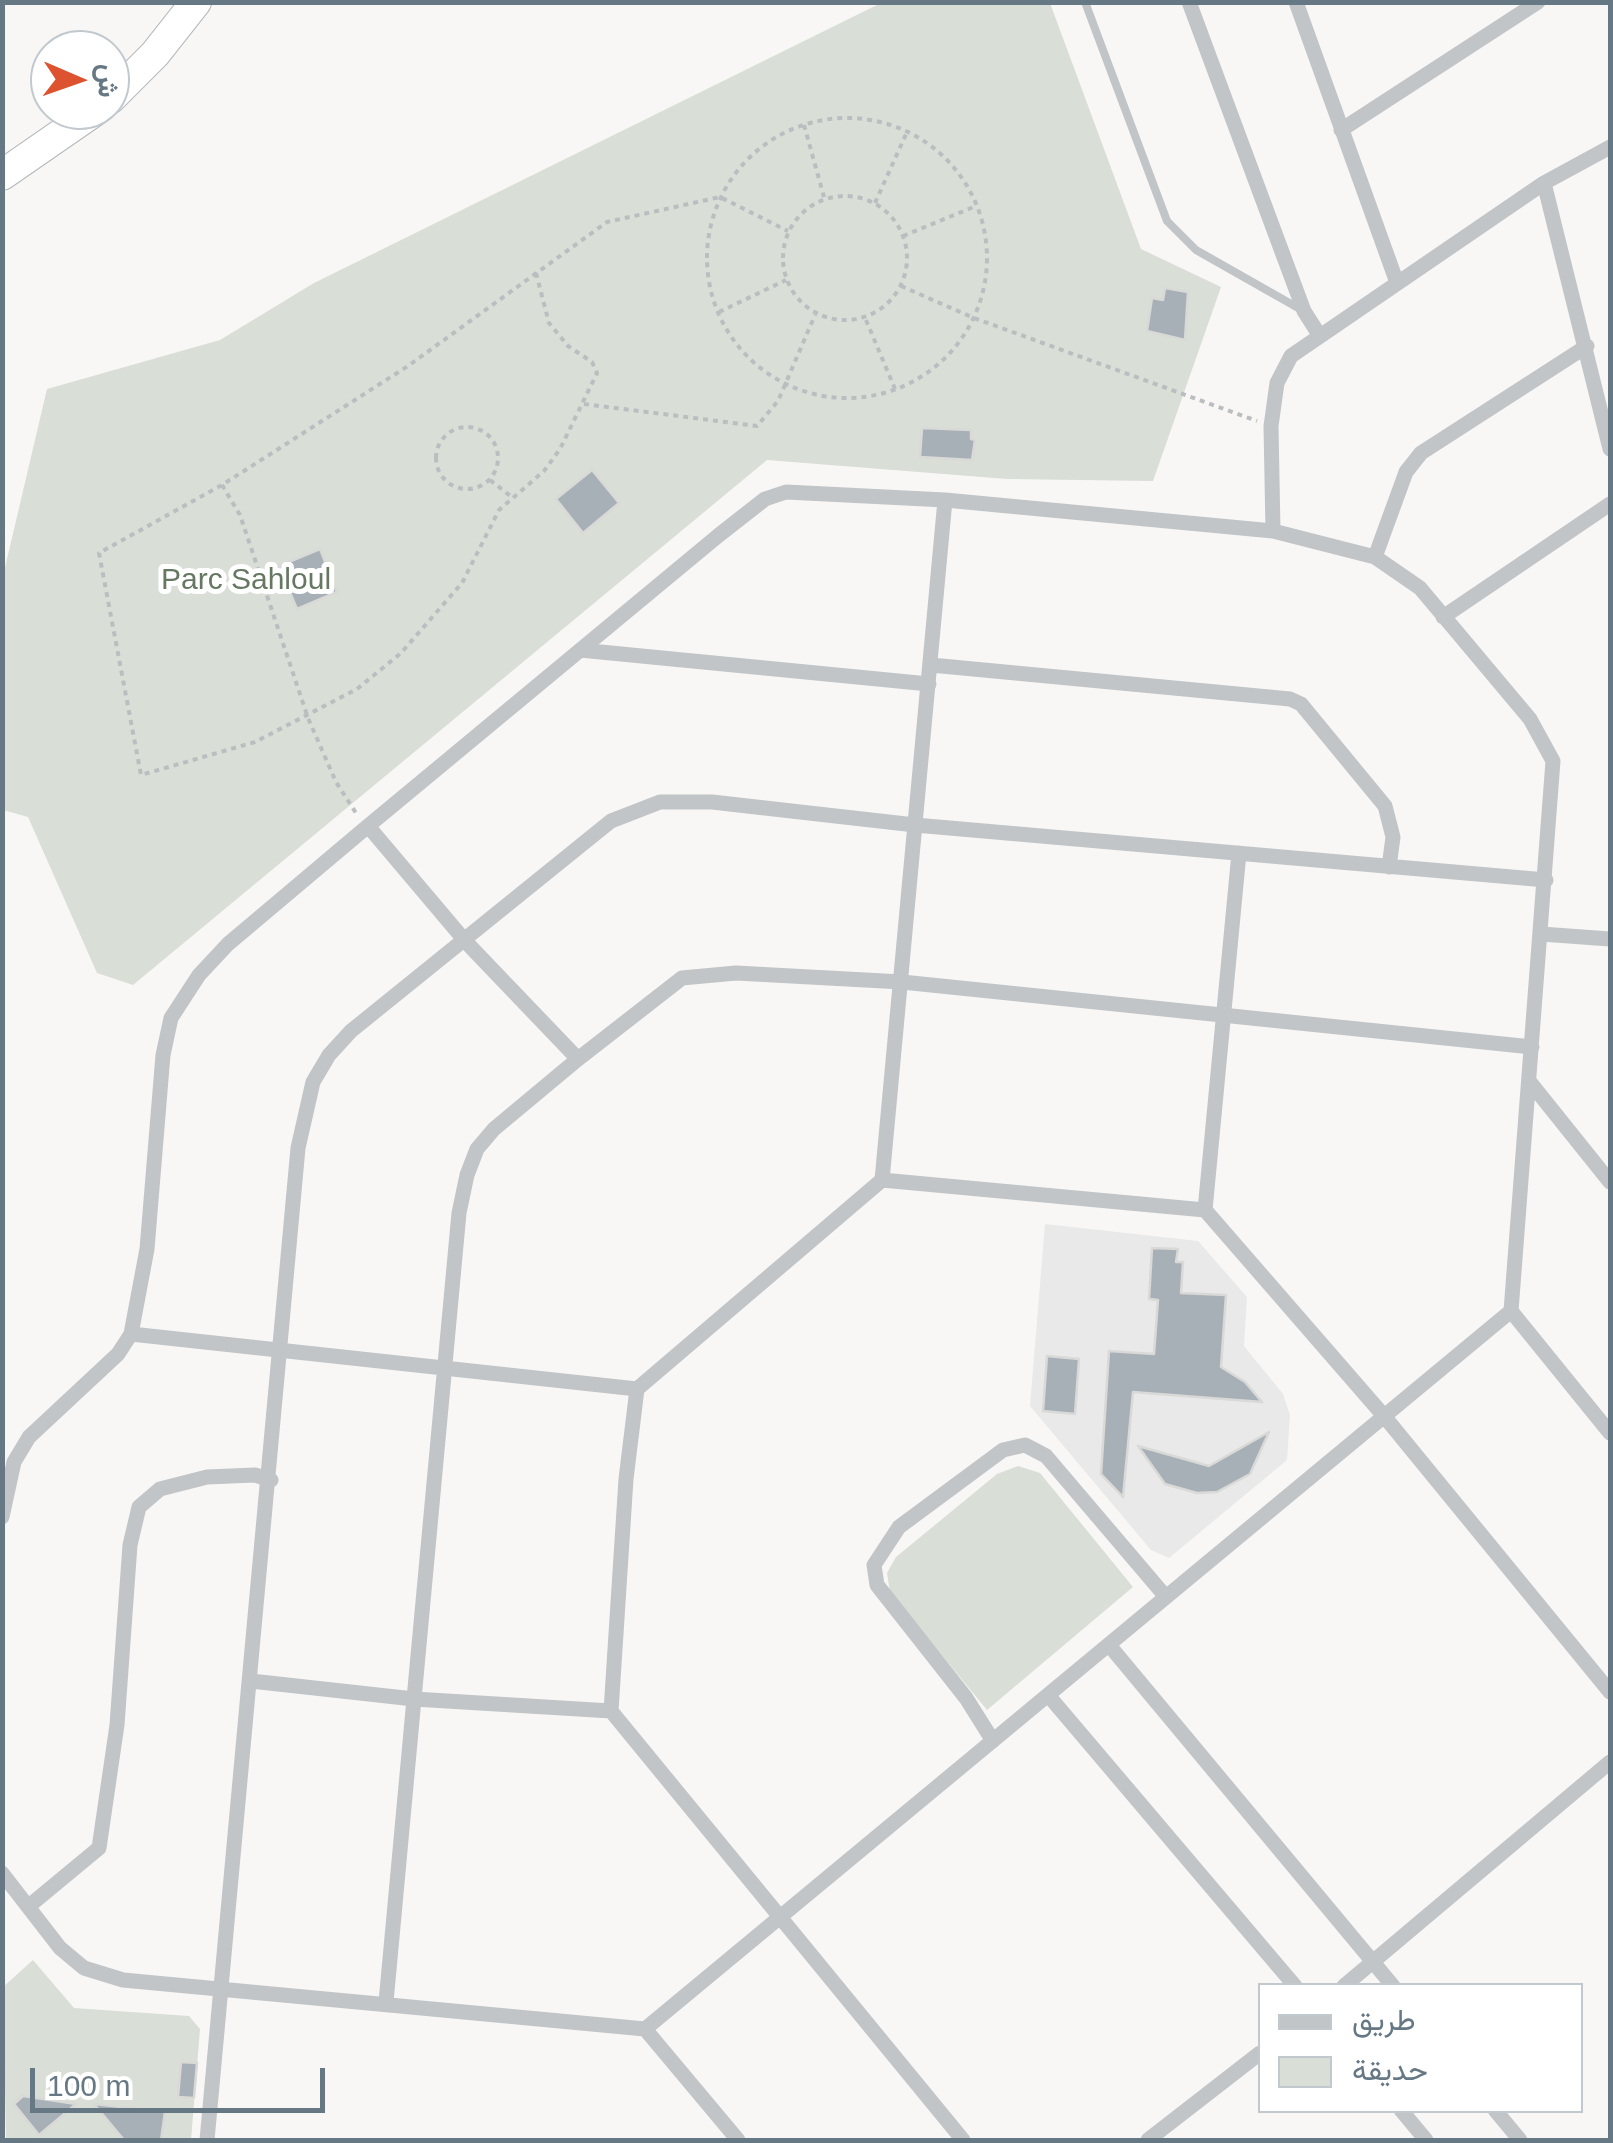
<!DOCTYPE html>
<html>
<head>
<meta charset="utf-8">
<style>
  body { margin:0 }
  #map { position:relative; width:1613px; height:2143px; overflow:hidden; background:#f8f7f5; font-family:Helvetica,Vazirmatn,sans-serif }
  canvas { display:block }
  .frame { position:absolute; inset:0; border:5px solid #677885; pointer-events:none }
  .legend { position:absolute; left:1258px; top:1983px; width:325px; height:130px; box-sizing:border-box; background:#fff; border:2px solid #c2c9ce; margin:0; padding:12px 18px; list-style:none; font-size:30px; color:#677885 }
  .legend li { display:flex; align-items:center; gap:20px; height:50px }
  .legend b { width:50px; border:2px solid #c2c9ce }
  .north { position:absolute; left:30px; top:30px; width:100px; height:100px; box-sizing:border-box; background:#fff; border:2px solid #c2c9ce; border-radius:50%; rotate:92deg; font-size:28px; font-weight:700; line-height:40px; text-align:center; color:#677885 }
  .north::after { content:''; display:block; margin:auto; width:35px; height:45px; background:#de532f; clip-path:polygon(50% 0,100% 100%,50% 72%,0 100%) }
  .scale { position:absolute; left:30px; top:2068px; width:295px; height:45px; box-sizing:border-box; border:5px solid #677885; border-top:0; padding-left:12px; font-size:30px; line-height:35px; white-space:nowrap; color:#677885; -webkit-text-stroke:8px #fff; paint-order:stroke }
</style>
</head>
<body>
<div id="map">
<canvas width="1613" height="2143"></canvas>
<div class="frame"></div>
<ul class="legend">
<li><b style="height:12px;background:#c1c5c8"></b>طريق</li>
<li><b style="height:28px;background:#d9ded6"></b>حديقة</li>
</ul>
<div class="north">ش</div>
<div class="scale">100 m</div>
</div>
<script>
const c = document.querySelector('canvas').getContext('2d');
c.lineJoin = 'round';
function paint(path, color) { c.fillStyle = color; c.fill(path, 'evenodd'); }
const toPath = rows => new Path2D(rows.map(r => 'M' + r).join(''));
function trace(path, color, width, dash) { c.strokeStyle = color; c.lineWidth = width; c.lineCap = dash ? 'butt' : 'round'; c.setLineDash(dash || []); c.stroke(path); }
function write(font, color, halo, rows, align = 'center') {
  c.font = font + ' Helvetica,sans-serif'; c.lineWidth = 10; c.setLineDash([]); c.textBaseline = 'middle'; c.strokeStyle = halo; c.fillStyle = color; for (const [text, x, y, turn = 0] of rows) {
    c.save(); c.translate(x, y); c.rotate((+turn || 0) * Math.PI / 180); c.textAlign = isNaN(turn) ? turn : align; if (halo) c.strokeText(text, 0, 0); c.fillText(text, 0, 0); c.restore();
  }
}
paint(toPath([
  [1045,1224,1198,1241,1247,1297,1244,1346,1283,1394,1290,1415,1287,1460,1169,1558,1151,1550,1030,1406]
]), '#e8e9e8');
paint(toPath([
  [881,3,1050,3,1141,249,1221,287,1153,481,1007,479,767,460,133,985,97,973,28,817,3,810,3,576,47,389,220,340,314,283],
  [1018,1466,1040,1473,1133,1587,987,1710,890,1592,887,1573,896,1557,997,1474],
  [33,1960,74,2008,189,2016,200,2029,191,2140,6,2140,3,1987]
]), '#d9ded6');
const building = toPath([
  [1165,288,1188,292,1185,340,1147,331,1152,298,1163,300,1165,288],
  [922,428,971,430,971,439,975,440,972,460,920,457,922,428],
  [592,470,619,503,583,533,556,499,592,470],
  [320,549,337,592,297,609,279,566,320,549],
  [1152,1248,1178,1249,1176,1262,1183,1262,1181,1293,1226,1295,1221,1367,1245,1382,1262,1402,1133,1392,1123,1497,1101,1474,1109,1351,1154,1354,1158,1300,1149,1299,1152,1248],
  [1047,1356,1079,1359,1075,1414,1043,1411,1047,1356],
  [1269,1432,1250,1474,1217,1492,1197,1493,1165,1484,1138,1446,1209,1466,1269,1432],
  [181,2062,197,2063,194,2098,178,2097,181,2062],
  [23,2096,76,2104,39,2135,14,2104,23,2096],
  [94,2104,165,2112,161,2140,124,2140,94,2104]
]);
paint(building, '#a7b0b6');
trace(building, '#d9d9d7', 2.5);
const highway = toPath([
  [110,99,155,54,196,2],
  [2,175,96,110]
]);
trace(highway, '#b4b8bb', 32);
trace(toPath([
  '707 258a140 140 0 1 1 280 0a140 140 0 1 1-280 0Z',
  [804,125,824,197],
  '783 258a62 62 0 1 1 124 0a62 62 0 1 1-124 0Z',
  [875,203,907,132],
  [903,236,976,206],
  [536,273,549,323,568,346,592,362,597,373,560,449,544,471,499,510,462,583,401,653,357,689,255,742,141,775,99,553,222,485,408,366,607,222,720,197,788,231],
  [901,286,974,318,1257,421],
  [719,312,786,280],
  [866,320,895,389],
  [584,404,757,426,778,401,815,315],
  '436 458a31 31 0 1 1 62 0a31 31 0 1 1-62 0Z',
  [490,480,513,498],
  [222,485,240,515,308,718,336,782,356,813]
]), '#bbbec0', 4, [5, 5]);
trace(toPath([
  [1085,2,1167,221,1196,250,1300,309]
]), '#c1c5c8', 8);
trace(toPath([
  [1189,2,1304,311,1318,333],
  [1296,2,1396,280],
  [1341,130,1538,2],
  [1544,183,1610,449],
  [945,500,882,1180,637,1389,626,1479,611,1711,963,2140],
  [1273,531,1271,426,1277,383,1291,356,1544,183,1610,147],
  [1375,557,1406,472,1421,453,1587,346],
  [1443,617,1610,504],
  [580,650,929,684],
  [931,665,1290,699,1301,704,1385,806,1393,837,1389,867],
  [1239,853,1205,1210,1384,1416,1610,1692],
  [1541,934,1610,939],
  [578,1059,682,978,736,973,902,982,1532,1047],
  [1529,1081,1610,1182],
  [882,1180,1205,1210],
  [131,1334,637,1389],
  [2,1517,14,1462,29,1437,118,1354,131,1334,147,1249,163,1055,171,1018,199,975,228,944,368,826],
  [1109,1645,1393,1986],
  [251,1681,414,1699,386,2002],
  [1048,1695,1295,1986],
  [611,1711,414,1699,459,1213,467,1175,477,1149,494,1129,578,1059,466,942,368,826,719,535,765,499,786,492,945,500,1273,531,1375,557,1420,588,1530,719,1553,761,1511,1311,1610,1433],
  [993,1741,966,1698,877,1585,874,1565,899,1527,1003,1450,1025,1445,1046,1456,1166,1597],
  [2,1873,60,1948,84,1968,123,1980,645,2029,1511,1311],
  [29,1906,99,1848,117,1725,130,1545,139,1507,160,1489,207,1477,255,1475,271,1480],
  [1344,1986,1610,1762],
  [645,2029,738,2140],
  [1401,2110,1426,2140],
  [1495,2110,1520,2140],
  [207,2140,298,1148,313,1082,329,1055,351,1031,611,821,660,802,712,802,915,825,1546,880],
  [1148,2140,1260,2053]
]), '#c1c5c8', 15);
trace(highway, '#fff', 30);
write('30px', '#667762', '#fff', [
  ["Parc Sahloul",246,581]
]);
</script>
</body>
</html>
